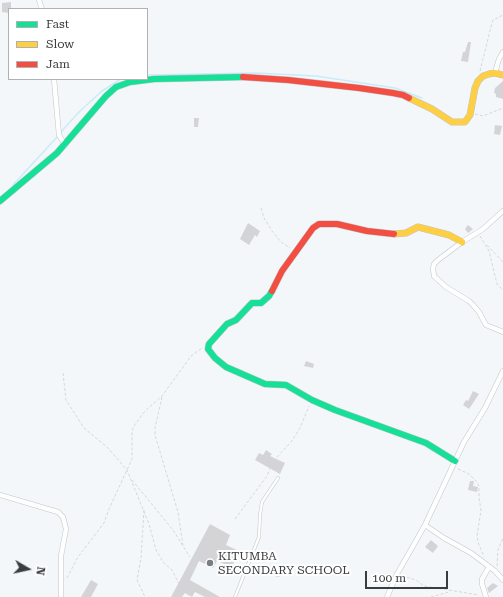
<!DOCTYPE html>
<html>
<head>
<meta charset="utf-8">
<style>
  body { margin:0 }
  #map { position:relative; width:503px; height:597px; overflow:hidden; background:#f4f7fa; font-family:"Roboto Serif",serif }
  canvas { display:block }
  .legend { position:absolute; left:8px; top:8px; width:140px; height:72px; box-sizing:border-box; background:#fff; border:1px solid #b0b1b2; margin:0; padding:5px 7px; list-style:none; font-size:12px; color:#3a3d3f }
  .legend li { display:flex; align-items:center; gap:8px; height:20px }
  .legend b { width:20px; border:1px solid #b0b1b2 }
  .north { position:absolute; left:8px; top:549px; width:40px; height:40px; -webkit-text-stroke:3px #fff; paint-order:stroke; rotate:99deg; font-size:11px; font-weight:700; line-height:16px; text-align:center; color:#3a3d3f }
  .north::after { content:''; display:block; margin:auto; width:14px; height:18px; background:#3a3d3f; clip-path:polygon(50% 0,100% 100%,50% 72%,0 100%) }
  .scale { position:absolute; left:365px; top:571px; width:83px; height:18px; box-sizing:border-box; border:2px solid #3a3d3f; border-top:0; padding-left:5px; font-size:12px; line-height:14px; white-space:nowrap; color:#3a3d3f; -webkit-text-stroke:3px #fff; paint-order:stroke }
</style>
</head>
<body>
<div id="map">
<canvas width="503" height="597"></canvas>
<ul class="legend">
<li><b style="height:5px;background:#16e098"></b>Fast</li>
<li><b style="height:5px;background:#ffcf43"></b>Slow</li>
<li><b style="height:5px;background:#f24e42"></b>Jam</li>
</ul>
<div class="north">N</div>
<div class="scale">100 m</div>
</div>
<script>
const c = document.querySelector('canvas').getContext('2d');
c.lineJoin = 'round';
const toPath = rows => new Path2D(rows.map(r => 'M' + r).join(''));
function trace(path, color, width, dash) { c.strokeStyle = color; c.lineWidth = width; c.lineCap = dash ? 'butt' : 'round'; c.setLineDash(dash || []); c.stroke(path); }
function paint(path, color) { c.fillStyle = color; c.fill(path, 'evenodd'); }
function write(font, color, halo, rows, align = 'center') {
  c.font = font + ' "Roboto Serif",serif'; c.lineWidth = 4; c.setLineDash([]); c.textBaseline = 'middle'; c.strokeStyle = halo; c.fillStyle = color; for (const [text, x, y, turn = 0] of rows) {
    c.save(); c.translate(x, y); c.rotate((+turn || 0) * Math.PI / 180); c.textAlign = isNaN(turn) ? turn : align; if (halo) c.strokeText(text, 0, 0); c.fillText(text, 0, 0); c.restore();
  }
}
trace(toPath([
  [147,75,255,73,316,76,395,88,422,98],
  [60,133,79,112,102,91,121,79],
  [13,185,58,136]
]), '#c9ebf9', 1.5);
paint(toPath([
  [11,2,11,9,9,9,9,13,2,12,2,3],
  [468,42,471,42,468,62,461,61,463,52,465,52],
  [503,81,503,99,496,97,496,94,494,93,495,88],
  [194,118,199,118,198,127,194,127],
  [495,125,502,126,500,135,494,134],
  [248,223,260,231,257,237,255,235,249,245,240,239],
  [468,225,473,229,468,233,465,229],
  [306,361,314,364,313,368,304,366],
  [473,391,479,394,469,409,463,405,466,400,468,401],
  [266,450,272,454,270,456,285,463,280,474,255,460,259,453,263,455],
  [470,481,474,481,473,486,478,487,477,492,468,490],
  [210,524,230,535,226,545,239,551,232,567,217,561,213,568,199,561,190,580,220,597,205,597,195,592,192,597,185,593,182,597,171,597],
  [431,540,438,546,433,553,425,547],
  [277,569,282,571,279,577,274,576],
  [91,580,98,584,91,597,81,597],
  [493,583,498,586,489,593,487,588]
]), '#d4d4d6');
const lane = toPath([
  [235,597,259,537,260,515,262,502,278,478]
]);
const street = toPath([
  [39,0,42,9],
  [495,73,499,59,503,52],
  [54,79,59,135,65,145],
  [503,211,483,229,462,242,438,260,434,264,433,269,434,276,446,287,469,301,473,305,479,312,486,325,503,332],
  [0,495,58,512,63,517,66,529,61,556,61,597],
  [425,525,444,538,471,553,495,571,503,580],
  [387,597,397,574,425,525,464,442,485,408,503,371],
  [486,597,482,584,482,579,489,567]
]);
const fast = toPath([
  [0,201,57,153,106,96,116,87,130,82,154,79,243,77],
  [272,291,269,296,261,303,252,303,236,320,227,324,209,344,208,349,215,358,226,367,265,384,286,385,312,400,335,410,426,443,455,461]
]);
const slow = toPath([
  [409,98,432,109,452,122,465,122,470,115,475,88,478,81,483,76,489,74,495,73,503,75],
  [394,234,406,233,418,227,449,235,462,242]
]);
const jam = toPath([
  [243,77,288,80,359,88,393,93,403,95,409,98],
  [272,291,282,271,313,228,319,224,337,224,367,231,394,234]
]);
trace(lane, '#c2c4c7', 3.5);
trace(street, '#c2c4c7', 5.5);
trace(fast, '#c2c4c7', 7);
trace(slow, '#c2c4c7', 7);
trace(jam, '#c2c4c7', 7);
trace(toPath([
  [480,71,492,23,493,20,503,15],
  [475,114,483,116,503,108],
  [261,208,264,218,272,231,281,242,290,248],
  [480,236,489,251,497,284,503,290],
  [487,245,503,262],
  [63,373,66,400,84,428,107,447,127,470,149,524,156,550,163,562,172,570,179,584,187,589,188,597],
  [162,397,155,428,155,435,178,512,183,546],
  [458,469,469,474,477,482,479,486,479,498,481,510,477,536,478,542,484,557],
  [132,480,173,530,190,557],
  [144,510,141,558,137,580,145,597],
  [235,519,267,476,272,464,277,457,291,442,300,428,309,406],
  [497,566,498,550,503,538],
  [402,576,416,580,424,586,479,595],
  [67,578,78,557,104,523,109,509,132,459,132,431,134,426,145,411,162,396,191,356,202,348],
  [431,597,449,592]
]), '#d5d6d7', 1, [3, 2]);
trace(lane, '#fdfefe', 2.5);
trace(street, '#fdfefe', 4.5);
trace(fast, '#16e098', 6);
trace(slow, '#ffcf43', 6);
trace(jam, '#f24e42', 6);
for (const [x, y, r, color] of [
  [210,563,4,"#7b7e80"]
]) { const dot = new Path2D(); dot.arc(x, y, r, 0, 2 * Math.PI); c.fillStyle = color; c.fill(dot); trace(dot, '#fff', 1.5); }
write('12px', '#3a3d3f', '#fff', [
  ["KITUMBA",218,556],
  ["SECONDARY SCHOOL",218,570]
], 'left');
</script>
</body>
</html>
